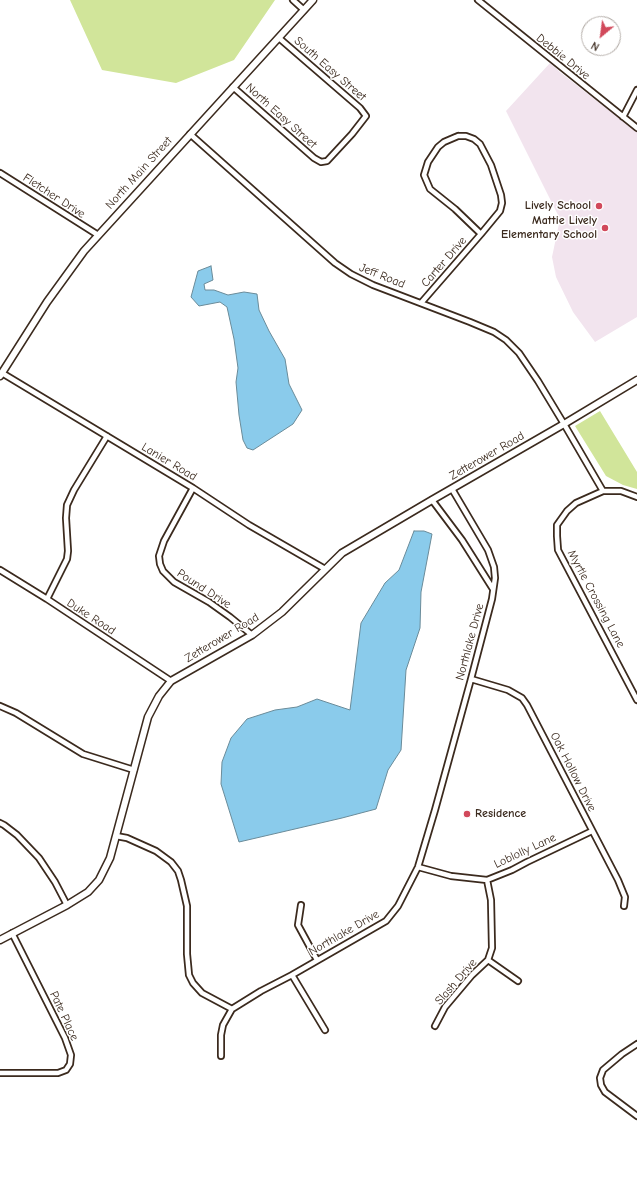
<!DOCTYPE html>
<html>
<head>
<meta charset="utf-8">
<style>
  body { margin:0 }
  #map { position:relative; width:637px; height:1199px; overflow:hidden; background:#fff; font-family:"Comic Neue",sans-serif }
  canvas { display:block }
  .north { position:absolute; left:581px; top:16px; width:40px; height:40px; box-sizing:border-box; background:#fff; border:1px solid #b1aaa5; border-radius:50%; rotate:209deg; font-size:11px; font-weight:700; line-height:16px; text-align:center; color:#3b2a1e }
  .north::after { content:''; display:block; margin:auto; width:14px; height:18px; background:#d1495b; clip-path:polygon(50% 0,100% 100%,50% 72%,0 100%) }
</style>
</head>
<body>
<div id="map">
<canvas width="637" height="1199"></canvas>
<div class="north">N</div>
</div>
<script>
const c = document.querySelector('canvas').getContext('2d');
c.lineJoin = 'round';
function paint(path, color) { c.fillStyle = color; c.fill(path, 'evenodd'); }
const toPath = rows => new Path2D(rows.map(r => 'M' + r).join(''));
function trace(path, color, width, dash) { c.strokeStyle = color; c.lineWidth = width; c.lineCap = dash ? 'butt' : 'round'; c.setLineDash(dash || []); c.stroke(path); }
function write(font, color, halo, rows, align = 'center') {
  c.font = font + ' "Comic Neue",sans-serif'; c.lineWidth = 3; c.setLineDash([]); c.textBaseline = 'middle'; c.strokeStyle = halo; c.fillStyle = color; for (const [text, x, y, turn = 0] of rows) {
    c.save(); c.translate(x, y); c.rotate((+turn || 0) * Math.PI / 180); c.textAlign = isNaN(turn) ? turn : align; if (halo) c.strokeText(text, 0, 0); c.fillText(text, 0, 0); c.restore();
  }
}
paint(toPath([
  [550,63,561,73,637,132,637,317,595,342,573,312,556,277,552,257,560,219,506,111]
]), '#f2e4ee');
paint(toPath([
  [70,0,275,0,234,60,176,83,102,70],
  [600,411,637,472,637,489,623,485,606,476,575,426]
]), '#d1e59a');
const water = toPath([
  [211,266,213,280,204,284,205,290,214,290,228,295,244,292,257,294,259,310,269,331,285,359,289,384,302,410,293,424,253,450,247,448,243,440,239,415,236,382,238,368,234,339,227,307,220,302,199,306,191,297,198,271,211,266],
  [414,531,424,531,432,534,421,592,420,628,406,670,401,750,388,770,376,809,342,818,239,842,221,784,222,762,231,738,247,719,275,710,297,707,317,699,350,710,361,623,385,583,399,570,414,531]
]);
paint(water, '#8acbeb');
trace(water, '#6a8b99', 1);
const street = toPath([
  [293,0,304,10],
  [478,0,637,128],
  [233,87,314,158,321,162,327,161,352,134,366,116,360,108,279,38],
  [623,117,637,90],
  [190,134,335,263,351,274,373,285,470,322,494,332,506,340,519,353,538,381,564,424,603,491],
  [458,136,466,136,474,139,480,144,491,165,501,195,502,203,500,211,481,234,455,209,430,189,424,175,428,162,438,147,444,142,458,136],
  [0,173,98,235],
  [421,303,481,234],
  [2,373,193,488,249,525,325,569],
  [193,488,164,541,159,556,160,564,163,571,174,582,209,602,230,617,252,635],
  [637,497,621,491,603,491,576,503,567,511,557,525,557,536,558,550,637,700],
  [432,500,462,540,493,589],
  [0,570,47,599,171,681],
  [47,599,67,559,68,551,66,518,67,505,74,490,107,436],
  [471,679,508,690,522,698,527,705,618,880,625,897,624,906],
  [0,706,16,713,83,754,134,770],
  [0,823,4,825,17,835,39,858,55,882,67,905],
  [116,836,127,838,156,851,171,862,178,871,181,880,187,906,187,954,189,975,193,983,202,993,232,1009],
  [418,867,451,876,487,880,512,870,527,862,592,831],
  [301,905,298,925,317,960],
  [488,960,518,981],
  [292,975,325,1030],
  [435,1026,445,1007,472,975,488,960,492,948,491,900,487,880],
  [637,1044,622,1054,603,1070,600,1078,601,1085,605,1092,637,1116],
  [221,1056,221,1035,223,1025,232,1009,261,991,292,975,386,921,398,906,418,867,435,810,471,679,492,599,495,578,494,567,488,550,452,489],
  [0,1073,58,1073,66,1070,70,1064,71,1055,65,1038,12,933]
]);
const secondary = toPath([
  [0,376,47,302,84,251,313,0],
  [0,940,67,905,88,892,99,880,110,858,148,717,159,696,171,681,252,635,282,612,342,553,432,500,564,424,637,380]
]);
trace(street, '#3b2a1e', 8);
trace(secondary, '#3b2a1e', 9);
trace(street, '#fff', 4.5);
trace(secondary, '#fff', 6);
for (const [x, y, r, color] of [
  [599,206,4,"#d1495b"],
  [605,228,4,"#d1495b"],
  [467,814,4,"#d1495b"]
]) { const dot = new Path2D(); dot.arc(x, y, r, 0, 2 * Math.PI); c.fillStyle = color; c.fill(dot); trace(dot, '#fff', 1.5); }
write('12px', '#3b2a1e', '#fff', [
  ["Debbie Drive",563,57,39],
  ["South Easy Street",330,69,41],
  ["North Easy Street",281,116,42],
  ["North Main Street",139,173,-48],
  ["Fletcher Drive",54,196,33],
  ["Carter Drive",444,262,-49],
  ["Jeff Road",382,276,22],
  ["Zetterower Road",487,456,-30],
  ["Lanier Road",169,462,31],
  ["Pound Drive",204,589,33],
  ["Myrtle Crossing Lane",596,599,62],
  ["Duke Road",91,617,33],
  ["Zetterower Road",222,638,-31],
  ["Northlake Drive",470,642,-75],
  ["Oak Hollow Drive",573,772,63],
  ["Loblolly Lane",525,851,-25],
  ["Northlake Drive",344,933,-30],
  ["Slash Drive",456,982,-49],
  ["Pate Place",64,1016,65]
]);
write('bold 12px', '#3b2a1e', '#fff', [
  ["Lively School",591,206],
  ["Mattie Lively",597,221],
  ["Elementary School",597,235],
  ["Residence",475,814,"left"]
], 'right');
</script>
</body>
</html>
